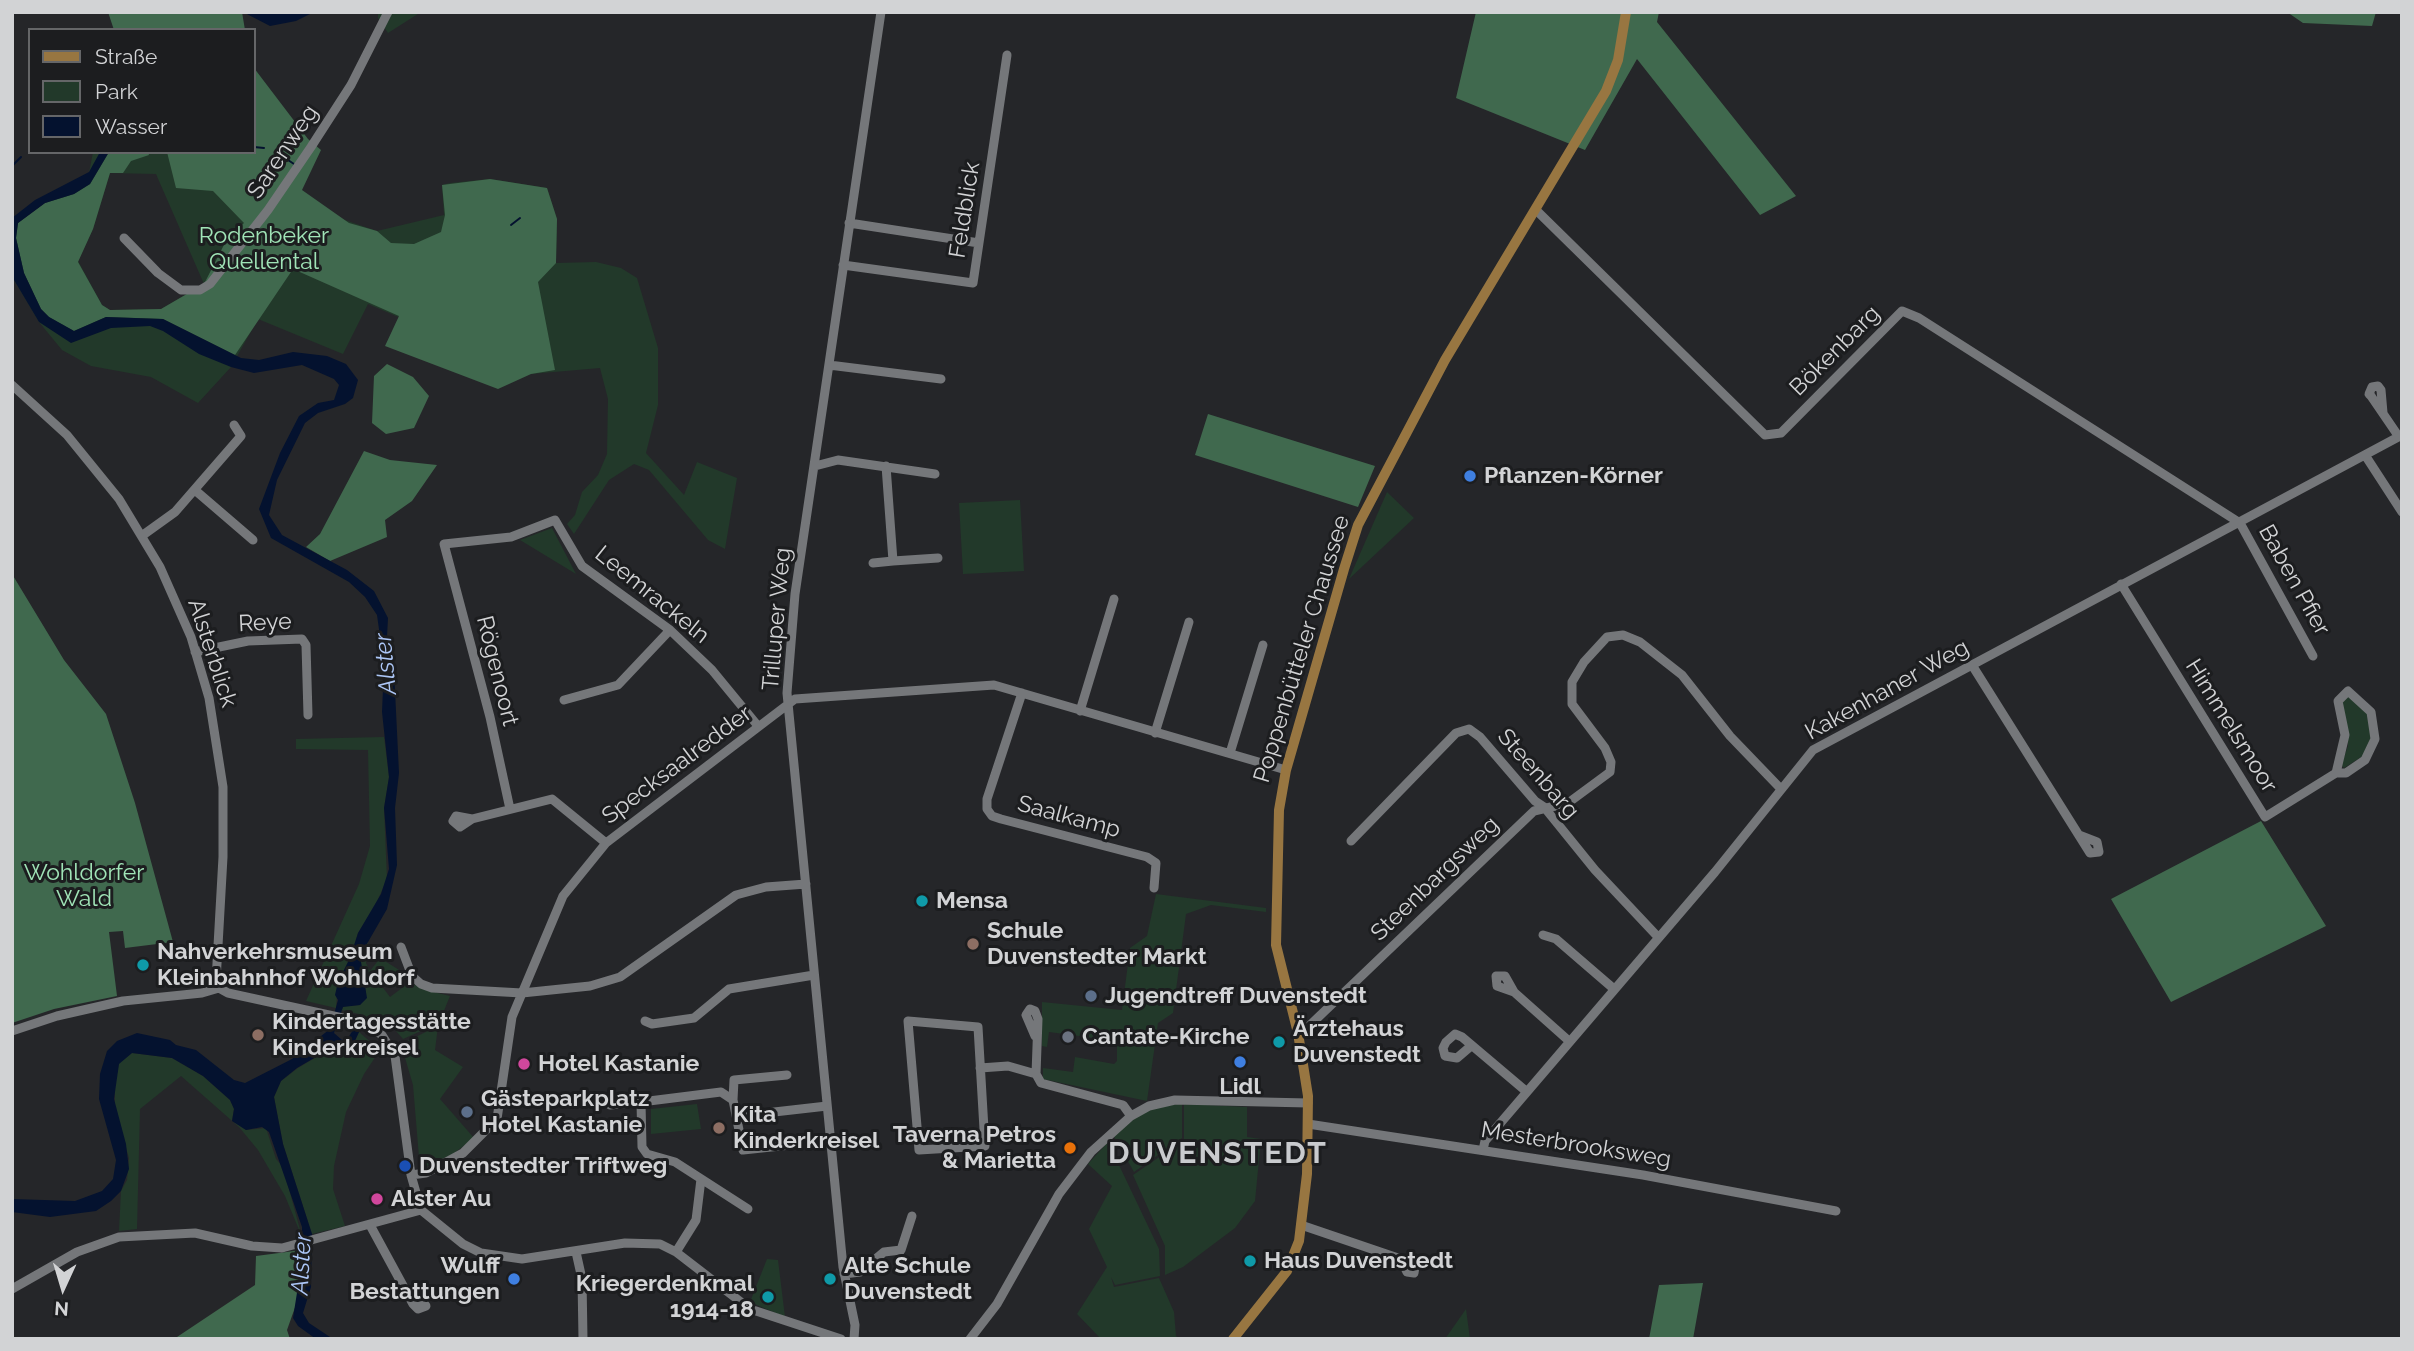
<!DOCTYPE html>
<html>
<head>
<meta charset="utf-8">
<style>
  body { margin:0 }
  #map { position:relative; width:2414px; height:1351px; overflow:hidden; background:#252629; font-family:Raleway,sans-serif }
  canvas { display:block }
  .frame { position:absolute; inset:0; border:14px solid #d2d3d5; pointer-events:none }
  .legend { position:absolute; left:28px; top:28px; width:228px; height:126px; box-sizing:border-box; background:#1c1d1f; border:2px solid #656668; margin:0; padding:9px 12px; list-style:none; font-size:21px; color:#d2d3d5 }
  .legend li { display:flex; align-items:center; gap:14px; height:35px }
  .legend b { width:35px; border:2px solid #656668 }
  .north { position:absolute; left:28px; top:1253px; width:70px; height:70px; -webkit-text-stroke:5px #1c1d1f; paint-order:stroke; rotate:184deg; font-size:19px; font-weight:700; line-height:28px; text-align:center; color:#d2d3d5 }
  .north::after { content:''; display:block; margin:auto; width:24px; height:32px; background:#d2d3d5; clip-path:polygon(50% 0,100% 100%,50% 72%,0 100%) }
</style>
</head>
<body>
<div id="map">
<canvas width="2414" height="1351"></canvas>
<div class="frame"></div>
<ul class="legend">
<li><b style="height:9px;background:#987641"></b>Straße</li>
<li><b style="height:19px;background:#22392a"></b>Park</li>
<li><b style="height:19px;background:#04122f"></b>Wasser</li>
</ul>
<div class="north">N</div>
</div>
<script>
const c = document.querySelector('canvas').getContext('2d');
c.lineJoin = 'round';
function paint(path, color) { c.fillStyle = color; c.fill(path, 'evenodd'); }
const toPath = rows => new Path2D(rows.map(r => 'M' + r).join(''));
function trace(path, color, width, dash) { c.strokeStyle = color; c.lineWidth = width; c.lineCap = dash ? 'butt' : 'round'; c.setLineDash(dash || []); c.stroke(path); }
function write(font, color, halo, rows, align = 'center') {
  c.font = font + ' Raleway,sans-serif'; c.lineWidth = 6; c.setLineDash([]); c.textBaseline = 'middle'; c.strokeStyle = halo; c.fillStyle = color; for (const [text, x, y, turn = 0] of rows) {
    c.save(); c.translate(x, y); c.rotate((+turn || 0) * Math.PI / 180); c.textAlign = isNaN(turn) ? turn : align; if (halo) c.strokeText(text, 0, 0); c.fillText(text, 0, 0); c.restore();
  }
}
paint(toPath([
  [378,12,421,12,388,33,378,18],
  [254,68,301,190,342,219,377,231,444,215,442,185,450,183,490,179,547,188,557,219,556,263,596,262,621,268,637,278,658,348,658,405,646,453,684,495,697,462,737,478,725,549,708,540,649,470,634,464,609,480,574,534,567,524,575,515,582,492,598,475,607,454,608,399,600,368,531,374,368,304,343,354,258,319,231,367,198,403,151,377,91,366,62,350,39,322,14,280,12,228,89,173,93,152,254,152],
  [110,173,156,174,204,284,161,309,110,310,102,305,78,261,93,229],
  [1387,492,1414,518,1349,579],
  [1020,500,1024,571,963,574,959,503],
  [552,528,576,574,520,540],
  [2348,695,2367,712,2372,728,2371,744,2366,754,2344,768,2341,765,2348,746,2348,730,2340,701],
  [384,737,389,777,384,808,387,879,374,908,358,933,350,958,338,982,336,1008,306,1001,359,884,370,846,368,750,296,749,296,739],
  [1156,894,1266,908,1266,912,1211,905,1186,914,1173,1013,1158,1023,1147,1101,1043,1079,1043,1068,1073,1072,1075,1057,1114,1064,1117,1061,1117,1041,1049,1032,1047,1047,1042,1046,1042,1002,1122,1010,1130,948,1147,936],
  [368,940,366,963,370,971,380,958,404,973,396,987,371,972,390,997,410,982,422,989,450,996,439,1023,403,1039,390,1024,389,1028,363,1015,342,1010,343,1006,360,1005,366,993,360,956],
  [438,1026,435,1050,463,1067,440,1099,474,1138,453,1154,420,1169,413,1085,401,1044],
  [359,1032,380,1050,364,1074,346,1112,334,1166,333,1189,345,1226,312,1234,283,1144,274,1097,281,1081,298,1068,333,1047,354,1044],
  [132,1053,172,1058,203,1076,230,1100,234,1109,232,1121,246,1130,266,1128,276,1159,283,1167,302,1237,285,1196,258,1150,239,1127,181,1076,140,1109,137,1229,119,1231,121,1191,127,1180,129,1158,115,1111,115,1083,119,1063],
  [1182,1103,1182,1138,1134,1172,1113,1135,1146,1110],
  [697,1104,701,1129,651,1134,651,1109],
  [1184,1104,1247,1107,1247,1137,1261,1139,1255,1201,1235,1228,1183,1267,1165,1275,1165,1246,1133,1175,1184,1140],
  [1108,1142,1159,1249,1160,1276,1115,1285,1111,1277,1114,1287,1159,1278,1174,1312,1176,1336,1179,1339,1101,1339,1077,1314,1107,1267,1089,1229,1112,1186,1088,1164],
  [767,1259,778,1260,785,1317,750,1302],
  [1466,1309,1470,1339,1445,1339]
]), '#22392a');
paint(toPath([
  [108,12,242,12,245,30,114,30],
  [1476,12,1659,12,1657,22,1796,196,1760,215,1637,59,1585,150,1456,98],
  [2287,12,2376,12,2372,26,2303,23],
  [254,68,308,139,321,150,302,190,349,223,377,231,391,243,414,244,441,232,445,215,442,185,490,179,547,188,557,219,556,263,538,282,555,370,531,374,498,389,385,346,399,316,293,269,235,355,163,319,106,317,74,331,49,317,41,309,24,273,16,238,18,223,45,203,74,194,90,184,109,152,148,152,149,155,131,161,123,173,110,173,93,229,78,262,102,305,110,310,161,309,204,284,228,237,244,223,213,191,176,188,167,152,254,152],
  [387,364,413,377,429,396,414,428,386,434,372,423,374,376],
  [1208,414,1375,466,1358,507,1195,455],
  [364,451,390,460,437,465,412,501,385,520,387,537,330,561,306,547,320,534],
  [12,574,64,660,106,714,135,803,173,942,125,948,123,931,109,932,117,996,54,1009,12,1023],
  [2261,821,2326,926,2171,1002,2111,899],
  [302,1250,298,1299,287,1330,290,1339,174,1339,255,1285,256,1256],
  [1703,1283,1693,1339,1649,1339,1659,1285]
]), '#40694e');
paint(toPath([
  [243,12,277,13,314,12,296,21,270,26],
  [100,152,109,152,90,184,74,194,45,203,18,223,16,238,24,273,41,309,49,317,74,331,106,317,163,319,241,358,259,360,293,352,327,356,346,364,358,380,353,398,345,404,318,413,305,423,277,480,269,515,282,535,347,570,374,591,388,618,387,637,394,670,399,773,395,808,397,865,387,909,360,956,367,998,360,1005,343,1007,334,1033,342,1040,348,1038,353,1030,359,1032,352,1047,333,1047,297,1068,281,1081,274,1097,283,1144,312,1234,311,1287,303,1313,309,1323,333,1339,316,1339,298,1326,293,1318,302,1261,302,1227,269,1132,262,1127,246,1130,232,1121,234,1109,230,1100,203,1076,172,1058,132,1053,119,1064,114,1099,126,1144,129,1169,121,1191,111,1201,96,1211,50,1217,12,1212,12,1199,75,1201,102,1191,113,1179,116,1160,99,1099,100,1074,107,1051,117,1041,137,1033,170,1040,176,1045,196,1050,234,1080,245,1083,292,1059,330,1029,338,1000,335,995,338,982,350,958,358,933,381,894,389,869,384,808,389,777,382,712,384,665,377,615,365,597,349,582,271,538,259,509,280,453,299,416,318,403,334,400,339,385,334,379,302,365,254,373,231,367,199,354,163,331,150,326,111,328,71,343,39,322,14,280,12,218,35,200,89,172]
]), '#04122f');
trace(toPath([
  [254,147,264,148],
  [285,158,294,164],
  [12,166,21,157],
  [511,225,520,218]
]), '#04122f', 2);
trace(toPath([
  [1536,210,1765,435,1781,433,1902,311,1919,318,2240,523,2313,656],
  [849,223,979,243],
  [124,238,158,273,181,290,200,290,210,284,268,210,311,147,351,85,388,12],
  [843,265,973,283,1007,55],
  [829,365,941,379],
  [12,385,67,435,119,499,160,567,191,637,209,698,223,787,223,857,216,981,219,988],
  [2383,413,2381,390,2378,386,2372,387,2369,394,2371,396,2399,437],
  [2365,455,2402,512],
  [815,466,838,460,935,474],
  [886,466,893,561,938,558],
  [196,491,253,540],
  [143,535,175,512,241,436,234,425],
  [873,563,893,561],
  [2121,584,2265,817,2336,773,2345,735,2338,701,2348,691,2371,712,2375,739,2365,760,2346,773,2336,773],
  [195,652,248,641,302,639,306,645,308,715],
  [1972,665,2090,853,2099,852,2097,842,2079,835],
  [1022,693,987,799,987,809,992,816,1001,819,1147,857,1156,863,1154,888],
  [564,700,618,685,670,630],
  [1080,711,1114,599],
  [1155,733,1189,622],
  [1230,753,1263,645],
  [510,809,490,717,444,544,511,537,555,520,582,566,670,630,712,670,758,726],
  [472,819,460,827,453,821,456,816,472,819,552,799,606,843],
  [1351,841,1456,733,1469,729,1480,737,1535,801,1544,807,1595,870,1658,937],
  [1543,935,1556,939,1614,989],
  [401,947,412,976,421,984,432,988,522,993,590,986,620,977,736,895,766,887,806,884],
  [1514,992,1497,986,1496,976,1505,976,1514,992,1569,1041],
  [645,1021,652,1024,694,1018,729,989,814,975],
  [908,1021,978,1027,985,1146,919,1150,908,1021],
  [12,1031,57,1016,123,1001,202,993,219,988,228,993,361,1022,382,1035,395,1056,411,1175,421,1210,463,1244,481,1253,522,1259,625,1243,660,1244,676,1252,750,1309,841,1339],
  [1298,1033,1307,1028,1534,811,1568,803,1610,772,1611,762,1605,748,1572,704,1572,682,1584,662,1607,637,1623,635,1640,642,1682,675,1730,736,1781,789],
  [1035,1036,1026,1015,1030,1009,1035,1011,1038,1019,1036,1074,1041,1083,1123,1105,1131,1116],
  [1471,1046,1457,1058,1445,1056,1443,1048,1446,1042,1455,1034,1462,1037,1527,1092],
  [980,1068,1008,1066,1036,1074],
  [733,1100,734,1080,787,1075],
  [641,1102,721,1092,733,1100,743,1150,790,1145],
  [610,1105,641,1102,642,1147,647,1154,675,1162,748,1209],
  [739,1116,827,1106],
  [1308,1124,1643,1175,1836,1211],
  [1483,1150,1485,1141,1715,872,1813,750,2402,435],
  [411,1175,426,1173,463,1153,497,1119,512,1017,563,896,606,843,795,699,994,685,1286,770],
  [370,1225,413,1304,418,1309,426,1306,420,1298,413,1304],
  [1301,1225,1401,1259,1411,1263,1415,1267,1414,1273,1407,1272,1401,1259],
  [576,1252,582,1279,583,1339],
  [676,1252,696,1220,701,1179],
  [844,1274,860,1272,884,1252,901,1250,912,1216],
  [12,1289,77,1252,119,1237,195,1233,252,1246,282,1248,421,1210],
  [854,1339,855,1325,843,1267,787,693,795,594,881,12],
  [970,1339,997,1304,1059,1194,1091,1152,1131,1116,1149,1106,1175,1100,1308,1103]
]), '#75777a', 9);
trace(toPath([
  [1233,1339,1287,1271,1299,1241,1307,1174,1308,1096,1298,1033,1276,945,1279,810,1286,770,1344,569,1358,525,1445,360,1606,91,1618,60,1626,12]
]), '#987641', 10);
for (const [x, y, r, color] of [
  [1470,476,7,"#3f7fe0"],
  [922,901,7,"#0f9aa8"],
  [973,944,7,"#8d6e63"],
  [143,965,7,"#0f9aa8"],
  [1091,996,7,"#5c6f8a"],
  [258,1035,7,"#8d6e63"],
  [1068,1037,7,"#6b7280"],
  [1279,1042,7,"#0f9aa8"],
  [1240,1062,7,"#3f7fe0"],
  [524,1064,7,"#d1479c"],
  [467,1112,7,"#5c6f8a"],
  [719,1128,7,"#8d6e63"],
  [1070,1148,7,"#e8710a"],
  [405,1166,7,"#1a4fb4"],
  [377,1199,7,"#d1479c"],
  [1250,1261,7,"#0f9aa8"],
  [514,1279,7,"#3f7fe0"],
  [830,1279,7,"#0f9aa8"],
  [768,1297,7,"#0f9aa8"]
]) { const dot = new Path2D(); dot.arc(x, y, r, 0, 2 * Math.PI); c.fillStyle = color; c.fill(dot); trace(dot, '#1c1d1f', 2.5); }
write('23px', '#d2d3d5', '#1c1d1f', [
  ["Sarenweg",283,152,-56],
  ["Feldblick",965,210,-81],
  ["Bökenbarg",1835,351,-45],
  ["Baben Pfier",2294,580,61],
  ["Leemrackeln",652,595,39],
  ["Trilluper Weg",777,619,-85],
  ["Reye",265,623,-3],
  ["Poppenbütteler Chaussee",1302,649,-73],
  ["Alsterblick",212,653,72],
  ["Rögenoort",497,671,76],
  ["Kakenhaner Weg",1887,690,-29],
  ["Himmelsmoor",2231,726,58],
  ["Specksaalredder",677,765,-37],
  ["Steenbarg",1538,774,49],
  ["Saalkamp",1069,817,15],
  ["Steenbargsweg",1435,879,-44],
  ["Mesterbrooksweg",1576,1145,9]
]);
write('23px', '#a0e4b7', '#1c1d1f', [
  ["Rodenbeker",264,236],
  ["Quellental",264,262],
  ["Wohldorfer",84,873],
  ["Wald",84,899]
]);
write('bold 23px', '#d2d3d5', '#1c1d1f', [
  ["Pflanzen-Körner",1484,476],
  ["Mensa",936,901],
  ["Schule",987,931],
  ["Duvenstedter Markt",987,957],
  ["Nahverkehrsmuseum",157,952],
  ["Kleinbahnhof Wohldorf",157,978],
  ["Jugendtreff Duvenstedt",1105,996],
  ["Kindertagesstätte",272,1022],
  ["Kinderkreisel",272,1048],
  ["Ärztehaus",1293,1029],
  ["Duvenstedt",1293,1055],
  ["Cantate-Kirche",1082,1037],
  ["Hotel Kastanie",538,1064],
  ["Lidl",1240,1087,"center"],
  ["Gästeparkplatz",481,1099],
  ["Hotel Kastanie",481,1125],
  ["Kita",733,1115],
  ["Kinderkreisel",733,1141],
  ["Taverna Petros",1056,1135,"right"],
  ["& Marietta",1056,1161,"right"],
  ["Duvenstedter Triftweg",419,1166],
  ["Alster Au",391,1199],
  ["Haus Duvenstedt",1264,1261],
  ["Wulff",500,1266,"right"],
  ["Bestattungen",500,1292,"right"],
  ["Alte Schule",844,1266],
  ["Duvenstedt",844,1292],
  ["Kriegerdenkmal",754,1284,"right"],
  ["1914-18",754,1310,"right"]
], 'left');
write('italic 24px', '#acc6f7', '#1c1d1f', [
  ["Alster",386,664,-95],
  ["Alster",302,1264,-87]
]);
c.letterSpacing = '2px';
write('bold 30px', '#c9cbce', '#1c1d1f', [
  ["DUVENSTEDT",1218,1154]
]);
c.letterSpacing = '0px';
</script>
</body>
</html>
